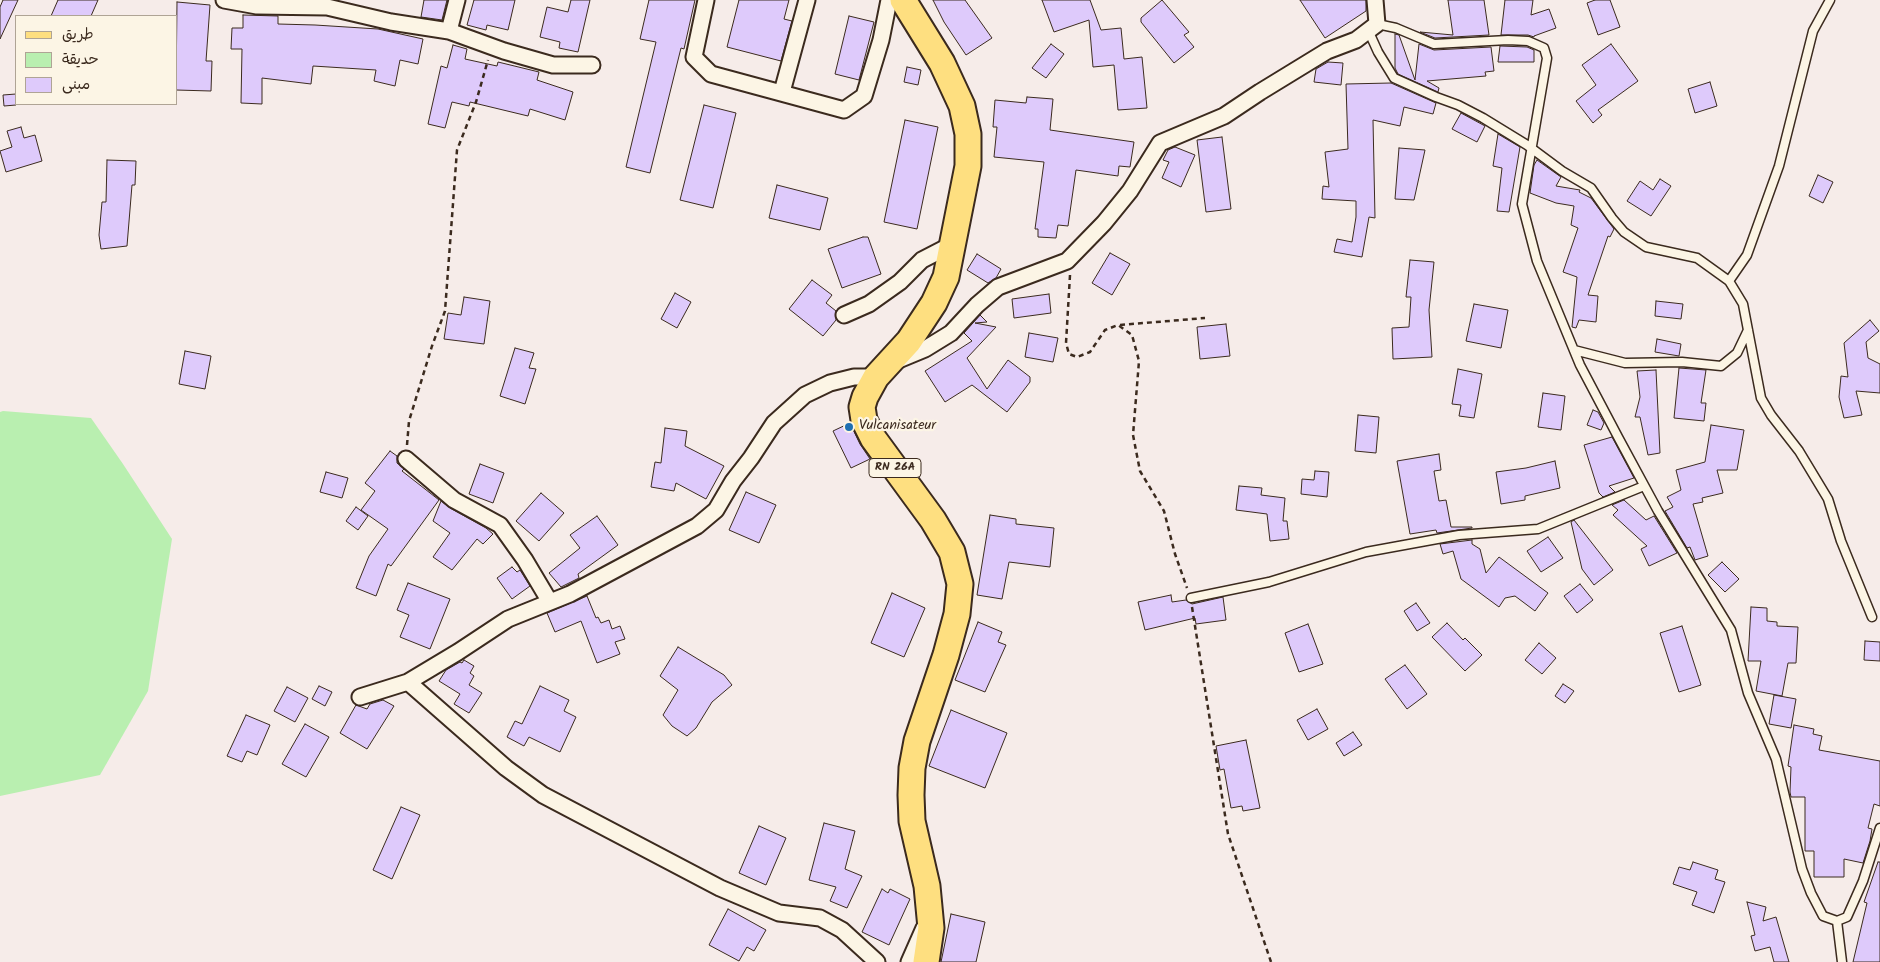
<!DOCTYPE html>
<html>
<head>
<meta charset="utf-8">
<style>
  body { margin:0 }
  #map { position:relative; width:1880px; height:962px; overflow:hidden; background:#f6ece9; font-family:Kalam,"Playpen Sans Arabic",sans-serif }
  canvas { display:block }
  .legend { position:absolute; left:15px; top:15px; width:162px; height:90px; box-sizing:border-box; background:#fcf5e5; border:1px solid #afa495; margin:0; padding:6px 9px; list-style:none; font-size:15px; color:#3b2a1e }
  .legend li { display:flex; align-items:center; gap:10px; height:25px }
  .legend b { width:25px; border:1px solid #afa495 }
</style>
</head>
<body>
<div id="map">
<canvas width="1880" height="962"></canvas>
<ul class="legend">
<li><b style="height:6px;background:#fedf80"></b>طريق</li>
<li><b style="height:14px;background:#b9efb0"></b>حديقة</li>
<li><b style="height:14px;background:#decafb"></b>مبنى</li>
</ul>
</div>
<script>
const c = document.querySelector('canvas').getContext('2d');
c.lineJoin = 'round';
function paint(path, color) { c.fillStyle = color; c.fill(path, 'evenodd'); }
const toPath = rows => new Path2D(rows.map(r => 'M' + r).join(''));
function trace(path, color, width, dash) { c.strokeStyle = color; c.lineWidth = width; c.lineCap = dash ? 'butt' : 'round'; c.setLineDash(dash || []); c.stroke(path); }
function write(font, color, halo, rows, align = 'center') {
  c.font = font + ' Kalam,sans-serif'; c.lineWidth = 4.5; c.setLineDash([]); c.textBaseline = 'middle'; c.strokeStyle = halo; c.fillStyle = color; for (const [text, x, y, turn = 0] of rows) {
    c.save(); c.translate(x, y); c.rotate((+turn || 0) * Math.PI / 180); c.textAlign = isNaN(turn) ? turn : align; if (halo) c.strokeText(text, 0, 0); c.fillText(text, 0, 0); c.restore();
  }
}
paint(toPath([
  [3,411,91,418,123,464,172,539,148,691,100,775,0,796,0,412]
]), '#b9efb0');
const building = toPath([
  [3,0,18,0,0,39,0,7,3,0],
  [58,0,98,0,91,16,51,16,58,0],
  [424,0,447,0,442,20,421,17,424,0],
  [474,0,515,0,508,30,487,25,486,30,467,25,474,0],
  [571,0,590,0,578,52,559,48,560,42,540,37,547,7,568,12,571,0],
  [649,0,695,0,684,49,681,48,650,173,626,167,656,42,640,39,649,0],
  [739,0,789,0,784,19,792,21,781,61,727,47,739,0],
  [933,0,965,0,992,38,966,55,944,22,933,0],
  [1042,0,1090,0,1101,30,1121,28,1124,59,1142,57,1147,108,1118,110,1114,65,1093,67,1089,20,1054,32,1042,0],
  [1162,0,1189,32,1184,35,1194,47,1174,63,1141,22,1141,18,1162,0],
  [1300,0,1366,0,1366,11,1325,38,1300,0],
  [1448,0,1484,0,1489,35,1435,38,1420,32,1453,35,1448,0],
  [1505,0,1533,0,1531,15,1549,9,1556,28,1534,36,1534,37,1528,35,1501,35,1505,0],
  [1595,0,1610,0,1620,27,1598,35,1587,3,1595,0],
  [177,2,210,5,206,61,212,61,211,91,176,90,177,2],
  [243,15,278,16,278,24,315,25,378,29,423,39,418,64,400,60,395,86,374,81,376,70,313,66,311,84,262,78,262,104,241,103,242,49,231,49,232,28,243,28,243,15],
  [849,16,874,22,859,80,835,74,849,16],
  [1395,34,1399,35,1415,80,1419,44,1434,50,1491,47,1494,71,1485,72,1486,76,1427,81,1439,88,1438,92,1398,74,1395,68,1395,34],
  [1051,44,1064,54,1046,78,1032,68,1051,44],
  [1611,44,1638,81,1598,110,1602,115,1593,123,1576,101,1596,85,1582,65,1611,44],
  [453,45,467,49,465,59,497,66,498,62,539,72,537,80,573,92,565,120,530,109,528,116,470,102,469,106,452,102,445,128,428,124,441,66,447,68,453,45],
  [1500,46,1527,47,1534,50,1534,62,1498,62,1500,46],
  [1328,62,1343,63,1341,85,1314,82,1316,69,1328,62],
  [907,67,921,70,918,85,904,82,907,67],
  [1710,82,1717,106,1695,113,1688,89,1710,82],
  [1391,83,1436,103,1433,114,1404,107,1400,126,1373,120,1375,218,1369,217,1362,257,1334,252,1337,239,1352,242,1356,217,1356,201,1322,199,1323,186,1329,187,1325,152,1348,149,1346,84,1391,83],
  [16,94,16,105,4,106,3,95,16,94],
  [1027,97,1053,99,1050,130,1134,142,1130,167,1119,166,1118,176,1076,170,1068,226,1058,225,1056,238,1038,237,1038,229,1035,229,1044,162,994,157,997,127,993,127,995,100,1026,103,1027,97],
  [704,105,736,113,713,208,680,200,704,105],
  [1461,113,1485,126,1477,142,1452,129,1461,113],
  [905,120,938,127,917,229,884,222,905,120],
  [21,127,24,138,35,135,42,161,6,172,0,151,12,147,7,131,21,127],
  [1498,134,1520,147,1509,212,1497,211,1502,168,1493,166,1498,134],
  [1222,137,1231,209,1206,212,1197,140,1222,137],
  [1175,147,1195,155,1181,187,1162,178,1169,162,1163,160,1168,150,1175,147],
  [1399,148,1425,150,1414,200,1395,199,1399,148],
  [107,160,136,161,135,185,132,185,127,246,101,249,99,235,102,202,106,202,107,160],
  [1537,160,1561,177,1556,186,1580,190,1579,192,1591,198,1614,229,1610,237,1608,236,1588,295,1598,296,1596,322,1579,320,1576,328,1572,327,1577,277,1563,272,1578,228,1571,225,1574,206,1556,203,1530,193,1534,165,1537,160],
  [1818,175,1833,182,1823,203,1809,196,1818,175],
  [1660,179,1671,186,1651,216,1627,201,1640,181,1653,190,1660,179],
  [777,185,828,198,820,230,769,218,777,185],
  [863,237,868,237,881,274,842,288,828,249,863,237],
  [1110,253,1130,264,1112,295,1092,283,1110,253],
  [977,254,1001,269,996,278,988,283,967,270,977,254],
  [1410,260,1434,262,1429,310,1432,357,1393,359,1392,328,1409,327,1411,297,1406,297,1410,260],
  [812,280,832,295,826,303,836,311,836,320,823,336,789,309,812,280],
  [675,293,691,302,677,328,661,319,675,293],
  [1049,294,1051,313,1014,318,1012,299,1049,294],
  [464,297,490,301,484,344,444,339,448,313,461,315,464,297],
  [1656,301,1683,304,1681,319,1655,316,1656,301],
  [1474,304,1508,310,1501,348,1466,341,1474,304],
  [980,315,987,322,975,323,996,327,967,358,987,389,1008,360,1030,377,1030,382,1007,412,972,385,945,402,925,371,972,341,964,333,980,315],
  [1870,320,1879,331,1866,342,1868,358,1880,364,1880,393,1856,391,1862,415,1844,418,1839,397,1841,376,1848,377,1844,343,1870,320],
  [1226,324,1230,356,1200,359,1197,327,1226,324],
  [1029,333,1058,338,1053,362,1025,357,1029,333],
  [1657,339,1681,344,1679,356,1655,352,1657,339],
  [515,348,534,353,529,368,536,369,525,404,500,396,515,348],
  [185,351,211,356,205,389,179,384,185,351],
  [1679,368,1706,370,1701,403,1706,403,1704,421,1674,418,1679,368],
  [1458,369,1482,374,1474,418,1459,416,1461,405,1452,404,1458,369],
  [1656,370,1660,453,1648,455,1640,417,1635,417,1640,397,1637,371,1656,370],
  [1543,393,1565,396,1561,430,1538,427,1543,393],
  [1593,410,1598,412,1604,423,1601,430,1587,425,1593,410],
  [1358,415,1379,417,1376,453,1355,451,1358,415],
  [850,423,860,444,870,459,851,468,833,431,850,423],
  [1711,425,1744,430,1737,470,1717,470,1723,493,1702,498,1703,502,1693,504,1708,556,1695,560,1690,547,1687,548,1665,511,1673,507,1667,497,1681,490,1676,470,1705,462,1711,425],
  [665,428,687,431,685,446,724,466,706,499,676,483,674,491,651,487,655,462,661,463,665,428],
  [1612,437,1634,478,1609,486,1615,492,1603,497,1599,493,1584,445,1612,437],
  [390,451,397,456,397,463,404,469,402,471,439,500,391,566,388,564,376,596,356,588,369,556,388,529,361,510,375,491,365,483,390,451],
  [1439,454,1441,470,1434,471,1439,501,1446,500,1451,527,1472,527,1472,528,1437,533,1436,530,1410,534,1397,461,1439,454],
  [1555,461,1560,488,1525,496,1525,500,1501,504,1496,472,1526,468,1555,461],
  [480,464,504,473,493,503,469,494,480,464],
  [1315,471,1329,472,1327,497,1301,494,1302,479,1314,480,1315,471],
  [326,472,348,478,342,498,320,492,326,472],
  [1239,486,1262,488,1261,495,1285,498,1283,521,1287,521,1289,539,1270,541,1267,514,1236,510,1239,486],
  [746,492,776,505,759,543,729,530,746,492],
  [541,493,564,513,539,541,516,521,541,493],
  [1624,500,1646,520,1654,516,1677,553,1649,566,1641,549,1647,546,1613,515,1618,510,1612,505,1624,500],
  [441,501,450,508,486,528,493,534,483,544,477,539,452,570,433,557,450,533,433,521,441,501],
  [356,507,368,516,358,530,346,521,356,507],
  [990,515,1016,519,1016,524,1054,528,1050,567,1009,562,1002,599,977,595,990,515],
  [597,516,618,545,578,574,579,578,561,587,549,573,580,548,570,535,597,516],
  [1574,520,1613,570,1594,585,1582,569,1571,522,1574,520],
  [1548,537,1563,558,1541,572,1527,551,1548,537],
  [1472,540,1472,544,1480,549,1486,573,1499,557,1548,593,1535,611,1515,596,1505,598,1499,607,1461,579,1453,551,1443,554,1440,544,1472,540],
  [1722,562,1739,579,1725,592,1708,575,1722,562],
  [512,567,517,572,520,570,530,586,512,599,497,578,512,567],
  [408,583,450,599,430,649,400,637,409,615,397,610,408,583],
  [1580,584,1593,600,1577,613,1564,596,1580,584],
  [892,593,925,608,904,657,871,643,892,593],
  [1171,595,1172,602,1186,600,1192,604,1223,597,1226,620,1196,624,1195,618,1145,630,1138,602,1171,595],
  [587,596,596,618,598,617,601,623,609,620,612,629,620,626,625,639,615,642,620,654,597,663,581,621,555,632,547,613,587,596],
  [1416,603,1430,623,1417,631,1404,611,1416,603],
  [1751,607,1767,608,1767,621,1777,622,1777,626,1798,627,1796,663,1788,663,1782,696,1756,691,1761,661,1748,661,1751,607],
  [978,622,1002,632,998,642,1006,645,985,692,955,680,978,622],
  [1447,623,1463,640,1465,638,1482,655,1465,671,1432,637,1447,623],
  [1308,624,1323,664,1299,672,1285,633,1308,624],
  [1682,626,1701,685,1679,692,1660,633,1682,626],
  [1865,641,1880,642,1880,661,1864,660,1865,641],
  [1539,643,1556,658,1542,674,1525,660,1539,643],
  [678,647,724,675,732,685,712,702,696,728,687,736,672,726,663,715,678,690,660,676,678,647],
  [464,660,474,666,470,673,474,676,469,685,482,693,469,713,454,704,460,694,439,681,446,670,460,662,462,663,464,660],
  [1405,665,1427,694,1407,709,1385,679,1405,665],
  [1563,684,1574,691,1565,703,1555,696,1563,684],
  [319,686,332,692,325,706,312,699,319,686],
  [540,686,569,700,564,711,576,717,560,752,529,737,524,746,507,737,515,721,522,724,540,686],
  [287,687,308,698,295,722,274,711,287,687],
  [1774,695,1796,699,1791,728,1769,724,1774,695],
  [383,700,394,706,367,749,340,733,356,705,367,709,370,704,383,700],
  [1317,709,1328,729,1308,740,1297,720,1317,709],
  [951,710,1007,733,985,788,929,766,951,710],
  [246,715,270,725,257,755,247,751,242,762,227,756,246,715],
  [305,724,329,737,306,777,282,764,305,724],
  [1794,725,1814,729,1813,734,1822,736,1819,750,1880,761,1880,806,1874,804,1868,828,1872,829,1870,841,1863,863,1844,859,1844,877,1814,877,1814,851,1805,851,1805,797,1791,797,1790,792,1791,767,1788,766,1794,725],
  [1353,732,1362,745,1344,756,1336,743,1353,732],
  [1246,740,1260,808,1243,811,1242,806,1231,808,1224,769,1220,770,1216,746,1246,740],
  [401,807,420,815,392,879,373,870,401,807],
  [824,823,855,831,845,869,862,876,847,908,830,901,836,887,809,880,824,823],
  [759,826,786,838,766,885,739,873,759,826],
  [1693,862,1718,870,1715,879,1725,882,1714,913,1692,905,1697,892,1673,884,1679,867,1690,870,1693,862],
  [1878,862,1880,862,1880,962,1853,962,1867,903,1864,902,1878,862],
  [882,889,888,893,890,889,910,899,889,945,862,932,882,889],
  [1747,902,1766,907,1763,921,1776,917,1789,962,1774,962,1770,947,1755,951,1751,936,1755,935,1747,902],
  [728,909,766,930,754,951,747,947,739,961,709,945,728,909],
  [951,914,985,922,976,962,941,962,951,914]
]);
paint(building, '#decafb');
trace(building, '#3b2a1e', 1);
const service = toPath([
  [1377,24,1396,28,1434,44,1508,40,1528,41,1544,48,1547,58,1522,204,1537,261,1580,365,1618,437,1658,511,1731,630,1748,693,1776,759,1802,869,1811,893,1823,916,1837,921,1847,917,1863,881,1880,828],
  [1368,30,1378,52,1394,78,1436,97,1458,105,1483,118,1527,145,1562,171,1591,188,1612,218,1624,232,1646,247,1697,258,1729,281,1743,304,1761,398,1771,415,1799,451,1828,499,1841,541,1872,617],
  [1729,281,1747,255,1779,166,1813,31,1830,0],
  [1574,350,1625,363,1682,362,1721,366,1737,353,1748,330],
  [1191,598,1269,582,1366,552,1459,535,1538,529,1644,486],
  [1837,921,1842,962]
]);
const minor = toPath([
  [224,0,257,6,327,7,391,22,449,31,504,51,553,65,592,65],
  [706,0,694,57,711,74,844,110,864,96,881,40,889,0],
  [449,31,457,0],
  [782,92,807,0],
  [844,315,869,304,900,282,922,260,953,244],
  [896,361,925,349,951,333,977,305,998,287,1067,261,1104,223,1130,191,1160,143,1224,116,1260,92,1327,51,1356,40,1377,24,1375,0],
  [406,459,454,500,500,525,525,560,550,602],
  [408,682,506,768,543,795,720,888,779,913,820,918,842,930,877,962],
  [360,697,408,682,458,652,508,619,570,594,697,526,716,510,733,481,751,458,774,423,805,395,830,383,854,377,876,377],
  [909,962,924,928]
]);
const primary = toPath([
  [903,0,942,63,962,106,968,134,968,166,946,277,934,303,909,341,876,377,865,397,862,407,864,420,873,438,933,520,952,552,960,584,957,614,946,655,917,741,912,768,911,795,912,821,927,886,931,928,926,962]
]);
trace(service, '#3b2a1e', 11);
trace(minor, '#3b2a1e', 19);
trace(primary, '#3b2a1e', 29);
trace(toPath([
  [1070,275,1066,343,1069,354,1077,357,1090,352,1105,330,1118,325,1132,335,1139,361,1133,435,1140,471,1164,511,1175,554,1187,588],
  [1120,325,1205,318],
  [407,445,409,421,432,346,445,311,457,150,476,102,488,60],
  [1192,607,1228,834,1271,962]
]), '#3b2a1e', 2.5, [5, 4]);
trace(service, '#fcf5e5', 8);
trace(minor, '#fcf5e5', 15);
trace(primary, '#fedf80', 25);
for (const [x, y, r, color] of [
  [849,427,5,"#1f6fb2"]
]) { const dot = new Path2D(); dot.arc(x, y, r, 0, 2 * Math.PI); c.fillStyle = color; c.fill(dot); trace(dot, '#fcf5e5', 2); }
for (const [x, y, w] of [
  [895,468,52]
]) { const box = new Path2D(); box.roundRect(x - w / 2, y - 9.5, w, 19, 4); c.fillStyle = '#fcf5e5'; c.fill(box); trace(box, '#3b2a1e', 1); }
write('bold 12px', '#3b2a1e', null, [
  ["RN 26A",895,468]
]);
write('14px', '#3b2a1e', '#fcf5e5', [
  ["Vulcanisateur",859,427]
], 'left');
</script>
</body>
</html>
